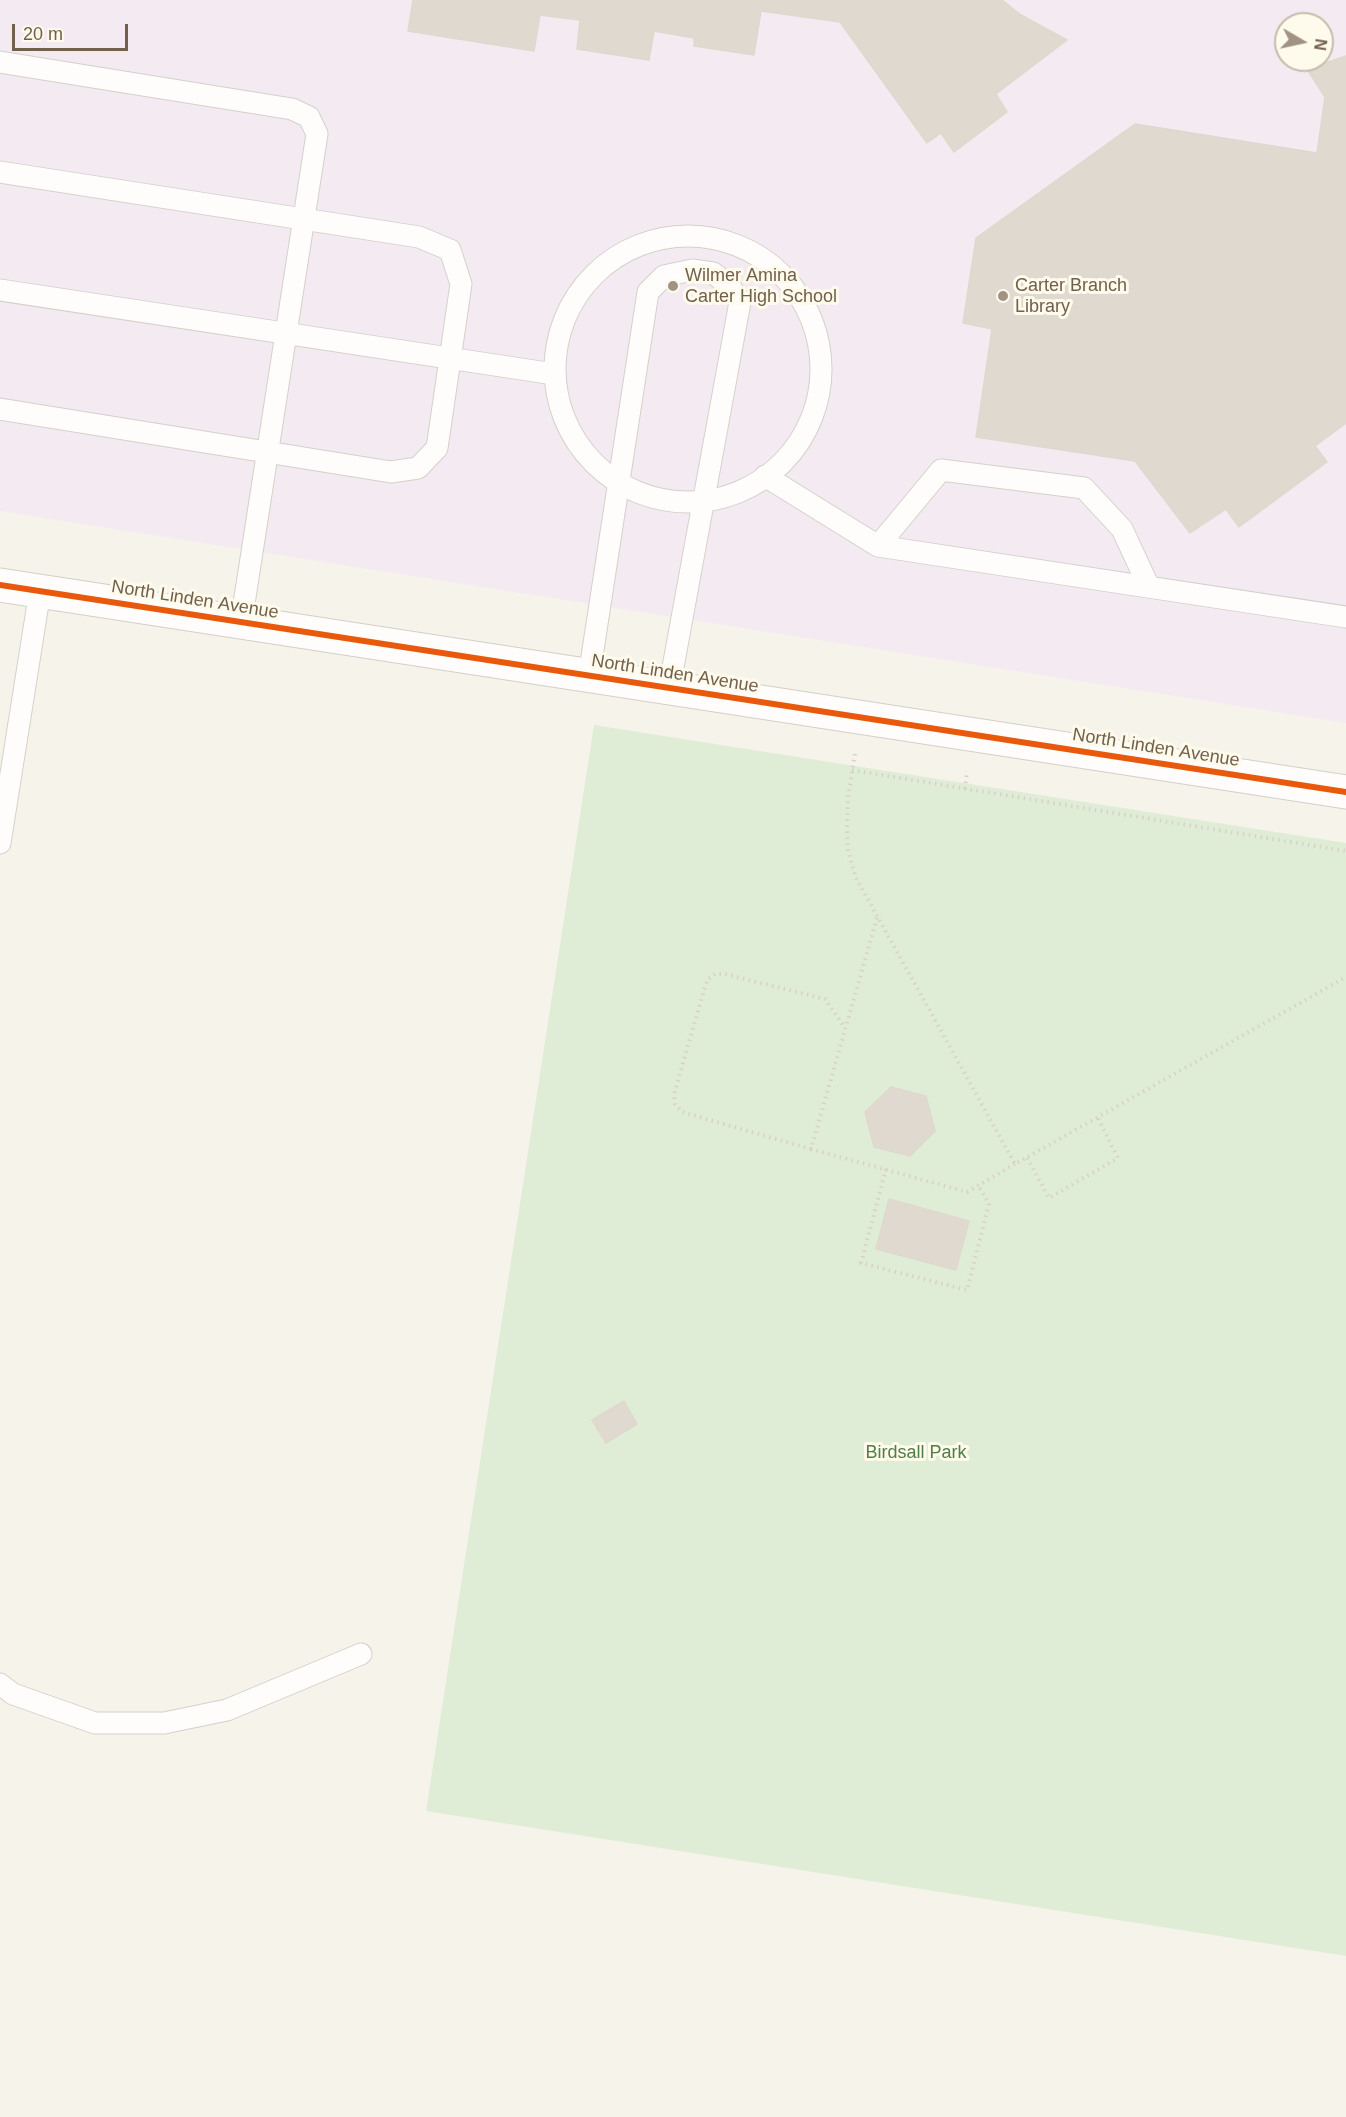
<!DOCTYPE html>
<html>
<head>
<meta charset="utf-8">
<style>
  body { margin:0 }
  #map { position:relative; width:1346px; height:2117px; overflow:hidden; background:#f6f3eb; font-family:Helvetica,sans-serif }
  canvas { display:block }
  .north { position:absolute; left:1274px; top:12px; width:60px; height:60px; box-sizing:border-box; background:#fefaec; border:2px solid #c6bcac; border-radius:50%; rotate:99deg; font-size:16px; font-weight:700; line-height:24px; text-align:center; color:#73604c }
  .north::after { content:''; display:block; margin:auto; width:21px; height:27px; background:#a19384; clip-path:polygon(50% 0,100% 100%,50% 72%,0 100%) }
  .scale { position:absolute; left:12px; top:24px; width:116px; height:27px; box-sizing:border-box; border:3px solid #73604c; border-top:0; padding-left:8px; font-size:18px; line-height:21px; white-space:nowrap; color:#73604c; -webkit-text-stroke:4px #fefaec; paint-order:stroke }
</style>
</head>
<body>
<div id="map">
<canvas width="1346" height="2117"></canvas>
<div class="north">N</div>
<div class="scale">20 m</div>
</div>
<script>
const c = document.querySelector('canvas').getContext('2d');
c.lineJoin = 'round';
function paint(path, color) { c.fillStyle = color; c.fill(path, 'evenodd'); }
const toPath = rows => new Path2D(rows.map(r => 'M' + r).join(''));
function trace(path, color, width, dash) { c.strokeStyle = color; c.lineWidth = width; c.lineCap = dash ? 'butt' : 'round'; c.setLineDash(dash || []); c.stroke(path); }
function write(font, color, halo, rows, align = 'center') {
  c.font = font + ' Helvetica,sans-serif'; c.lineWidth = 6; c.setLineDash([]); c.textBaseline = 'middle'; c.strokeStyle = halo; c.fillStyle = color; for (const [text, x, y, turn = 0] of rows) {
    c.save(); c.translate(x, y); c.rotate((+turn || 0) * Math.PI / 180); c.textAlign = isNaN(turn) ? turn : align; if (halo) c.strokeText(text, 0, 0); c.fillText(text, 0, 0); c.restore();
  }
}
paint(toPath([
  [0,0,1346,0,1346,723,0,511],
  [1286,24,1322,24,1322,60,1286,60]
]), '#f4eaf2');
paint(toPath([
  [594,725,1346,843,1346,1956,426,1811]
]), '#e0edd6');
const building = toPath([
  [413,0,1002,0,1021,15,1067,40,996,94,1007,112,954,152,941,133,927,143,840,22,761,11,754,55,694,46,694,38,654,31,649,60,577,49,580,20,540,15,534,51,408,31,413,0],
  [1346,56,1346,423,1315,446,1327,462,1239,527,1226,509,1190,533,1135,461,976,437,992,329,963,323,976,238,1135,124,1317,153,1325,97,1307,69,1346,56],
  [891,1087,926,1096,935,1131,910,1156,874,1147,865,1112,891,1087],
  [889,1199,969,1221,956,1270,876,1249,889,1199],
  [624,1401,637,1424,606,1443,592,1420,624,1401]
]);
paint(building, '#e0d9d0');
trace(building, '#dfd8cd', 1.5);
const lane = toPath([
  [0,62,292,109,309,117,317,134,241,623],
  [0,172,419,237,450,250,461,284,437,448,418,468,391,472,0,409],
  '555 369a133 133 0 1 1 266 0a133 133 0 1 1-266 0Z',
  [0,290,554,374],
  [765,476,878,546,1346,617],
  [878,546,941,470,1084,488,1122,529,1149,587],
  [589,676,648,292,664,276,692,270,713,273,729,285,740,302,669,689],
  [0,843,40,591],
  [0,1684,13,1694,95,1723,164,1723,227,1710,361,1654]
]);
const secondary = toPath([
  [0,585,1346,792]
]);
trace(lane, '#d5d0c9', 23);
trace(secondary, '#d4cfc6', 35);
trace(toPath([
  [855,754,848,797,847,827,848,851,856,878,1015,1164,1346,977],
  [852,770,1346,851],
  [965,789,967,771],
  [877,918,811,1149,967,1192,1015,1164],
  [811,1149,682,1112,675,1104,674,1094,707,980,715,974,725,974,825,999,845,1028],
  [1027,1158,1049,1198,1118,1158,1098,1118],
  [886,1169,861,1263,967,1290,989,1204,978,1185]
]), '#d8d1cb', 4, [1.5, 4.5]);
trace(lane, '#fefdfc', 21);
trace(secondary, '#fefdfc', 33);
trace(toPath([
  [0,585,1346,792]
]), '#e8590c', 6);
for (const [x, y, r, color] of [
  [673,286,6,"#a19384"],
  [1003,296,6,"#a19384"]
]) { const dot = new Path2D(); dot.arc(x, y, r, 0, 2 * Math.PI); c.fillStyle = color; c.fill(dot); trace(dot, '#fefaec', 2); }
write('18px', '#73604c', '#fefaec', [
  ["Wilmer Amina",685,276],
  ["Carter High School",685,297],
  ["Carter Branch",1015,286],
  ["Library",1015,307]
], 'left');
write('18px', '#73604c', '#fefaec', [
  ["North Linden Avenue",195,600,9],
  ["North Linden Avenue",675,674,9],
  ["North Linden Avenue",1156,748,9]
]);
write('18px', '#507e47', '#fefaec', [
  ["Birdsall Park",916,1453]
]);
</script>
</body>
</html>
